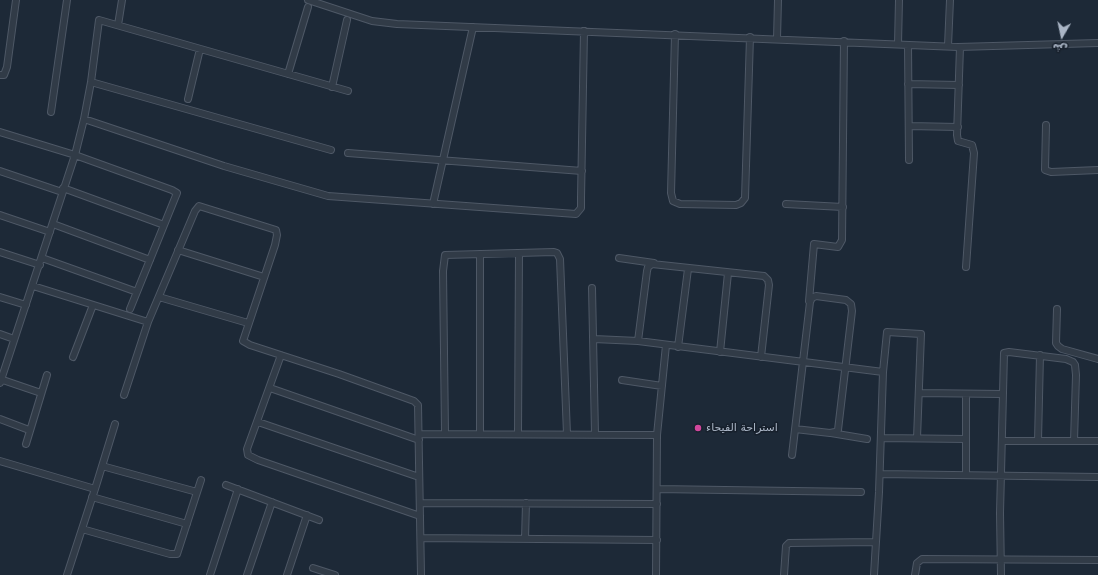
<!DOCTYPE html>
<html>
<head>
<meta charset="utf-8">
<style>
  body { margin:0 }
  #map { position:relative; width:1098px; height:575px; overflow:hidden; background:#1d2937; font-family:"DejaVu Sans","Noto Sans Arabic",sans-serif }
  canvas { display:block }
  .north { position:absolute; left:1042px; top:16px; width:40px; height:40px; -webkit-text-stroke:3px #17202c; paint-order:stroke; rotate:189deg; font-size:11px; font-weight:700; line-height:16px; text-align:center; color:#aab5c5 }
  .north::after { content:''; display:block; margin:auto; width:14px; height:18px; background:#aab5c5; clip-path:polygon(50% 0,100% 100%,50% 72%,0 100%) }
</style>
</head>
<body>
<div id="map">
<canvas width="1098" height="575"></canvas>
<div class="north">ش</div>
</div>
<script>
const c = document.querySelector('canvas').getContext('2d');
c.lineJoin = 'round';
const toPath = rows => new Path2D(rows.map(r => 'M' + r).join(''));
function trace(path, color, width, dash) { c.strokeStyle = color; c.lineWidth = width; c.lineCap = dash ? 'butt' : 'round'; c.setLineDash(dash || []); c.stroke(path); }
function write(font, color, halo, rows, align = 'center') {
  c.font = font + ' "DejaVu Sans","Noto Sans Arabic",sans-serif'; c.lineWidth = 3; c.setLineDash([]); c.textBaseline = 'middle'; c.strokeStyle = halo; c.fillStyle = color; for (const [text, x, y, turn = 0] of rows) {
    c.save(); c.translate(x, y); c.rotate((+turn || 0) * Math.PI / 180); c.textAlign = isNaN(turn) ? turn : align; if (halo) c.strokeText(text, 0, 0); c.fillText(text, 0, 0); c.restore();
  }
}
const minor = toPath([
  [308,0,372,21,397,24,958,47,1098,43],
  [118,25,122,0],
  [675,34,671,193,673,201,680,204,736,205,741,203,745,198,750,37],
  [777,39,778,0],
  [898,44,899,0],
  [908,45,909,160],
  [948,46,950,0],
  [960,47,957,135,958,141,972,145,974,153,966,267],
  [288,74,308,7],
  [0,75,4,75,7,67,16,0],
  [91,82,331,150],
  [908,84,959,85],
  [332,87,347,20],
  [188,99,200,49],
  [51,112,67,0],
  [84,119,224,166,328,196,576,214,581,208,581,198,584,31],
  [1046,125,1045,170,1051,172,1098,170],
  [909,126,958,127],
  [0,132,75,155,172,190,177,193,130,309],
  [348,153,582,171],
  [0,171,62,192],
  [63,188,164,225],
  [433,204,473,27],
  [786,204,843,207],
  [0,215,50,232],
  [53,224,150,260],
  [178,250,264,277],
  [0,252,40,265],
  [480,254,480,434],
  [42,258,137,292],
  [619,258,654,263],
  [33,286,148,322,195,211,199,206,276,230,277,235,275,245,243,341,250,345,339,374,414,401,418,405,421,575],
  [592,288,595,434],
  [0,297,26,305],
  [159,297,248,323],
  [809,301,814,244,838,247,842,240,844,41],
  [1057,309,1056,343,1058,346,1062,349,1098,359],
  [0,334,14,339],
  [594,339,638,341,883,372],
  [638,341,647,271,648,267,652,264,764,276,768,280,769,285,761,357],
  [678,347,688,269],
  [720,352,728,273],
  [281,355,247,449,248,455,258,460,420,516],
  [73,357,93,305],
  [0,379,41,393],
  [622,380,662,386],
  [0,383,75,155,84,119,91,82,99,20,348,91],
  [270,388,419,440],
  [919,393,1002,394],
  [124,395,148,322],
  [0,419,29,430],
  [258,422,419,477],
  [445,433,443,271,445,255,554,252,557,253,560,259,567,434],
  [831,433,867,439],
  [419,434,657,435,656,575],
  [518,434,519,253],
  [657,435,666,345],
  [881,438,966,439],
  [1002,441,1098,441],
  [1038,441,1040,355],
  [26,444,47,375],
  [792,455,810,302,812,298,816,296,846,300,851,304,852,311,838,430,835,432,830,433,795,429],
  [0,461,95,489,67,575],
  [102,466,197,492],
  [880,474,1098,477],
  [966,475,966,394],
  [226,485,319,520],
  [95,489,115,424],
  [657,489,861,492],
  [92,497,187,524],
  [420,503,657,504],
  [82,529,170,554,177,554,201,480],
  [422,538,657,540],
  [525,539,526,503],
  [313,568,335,575],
  [210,575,238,489],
  [247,575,272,502],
  [287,575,307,515],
  [784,575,786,546,789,543,875,542],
  [874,575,879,492,883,372,887,332,921,334,917,438],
  [915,575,917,563,922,559,1098,560],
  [1001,575,1000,513,1004,353,1009,352,1066,359,1073,362,1075,365,1076,375,1074,441]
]);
trace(minor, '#4e5866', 8);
trace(minor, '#313b47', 6);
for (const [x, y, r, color] of [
  [698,428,4,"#d1479c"]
]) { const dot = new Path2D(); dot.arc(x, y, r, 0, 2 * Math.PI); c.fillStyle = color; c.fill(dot); trace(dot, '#17202c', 1.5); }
write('11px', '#aab5c5', '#17202c', [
  ["استراحة الفيحاء",706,428]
], 'left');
</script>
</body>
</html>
